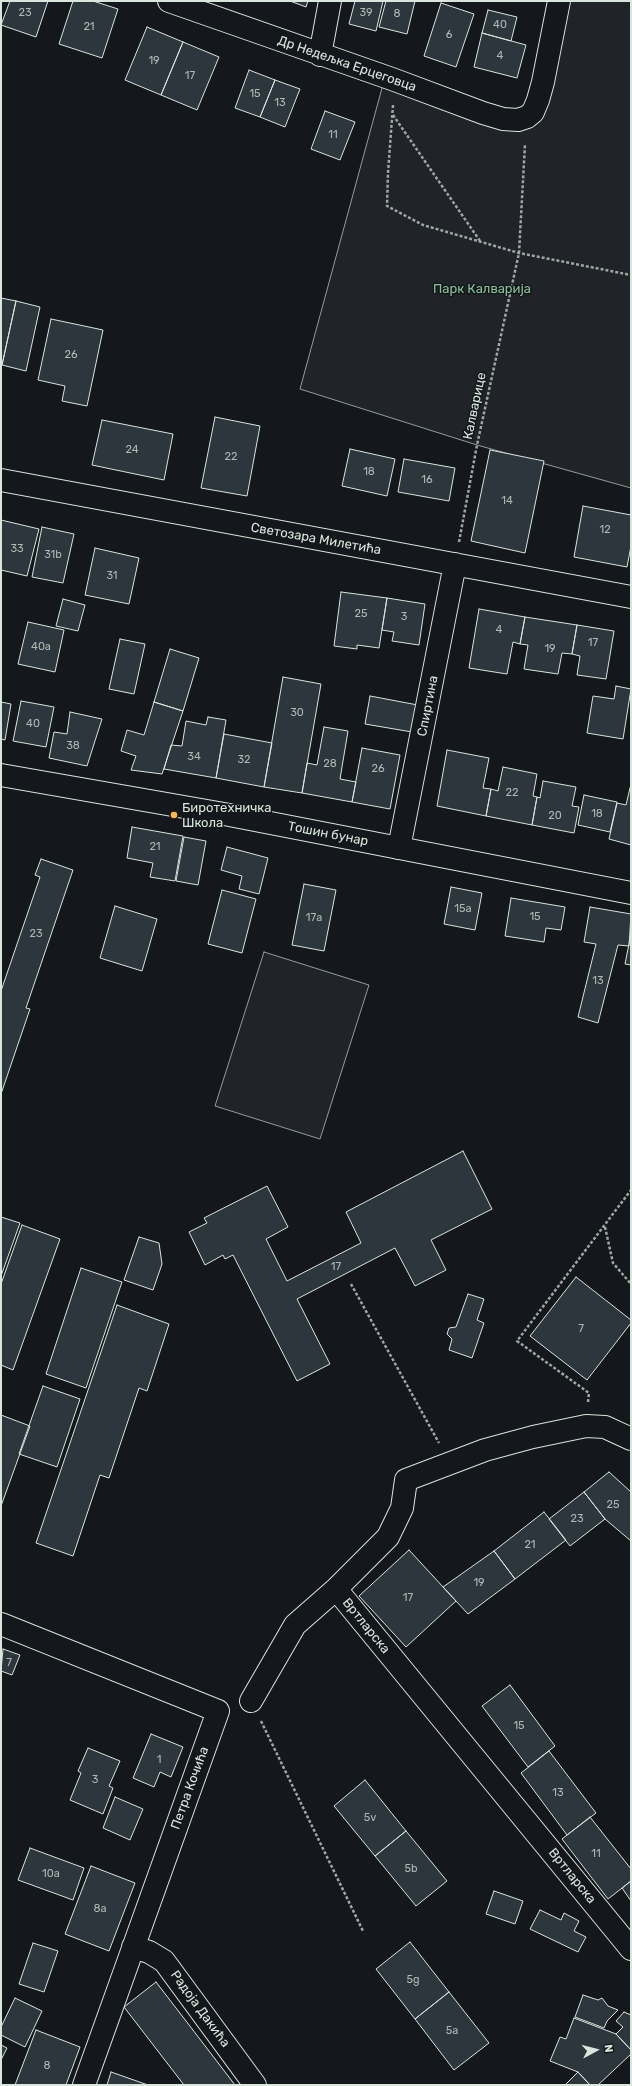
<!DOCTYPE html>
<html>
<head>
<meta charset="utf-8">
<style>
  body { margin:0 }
  #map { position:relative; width:632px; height:2086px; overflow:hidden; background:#14181c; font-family:Rubik,sans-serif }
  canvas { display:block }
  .frame { position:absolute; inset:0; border:2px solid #d8e6dc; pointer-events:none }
  .north { position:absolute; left:576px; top:2030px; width:40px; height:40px; -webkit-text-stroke:3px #14181c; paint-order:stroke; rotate:83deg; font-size:11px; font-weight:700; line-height:16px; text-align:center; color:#d8e6dc }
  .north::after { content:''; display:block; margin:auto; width:14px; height:18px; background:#d8e6dc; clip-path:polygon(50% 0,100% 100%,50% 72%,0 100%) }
</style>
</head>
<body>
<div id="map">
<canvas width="632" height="2086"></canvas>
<div class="frame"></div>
<div class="north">N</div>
</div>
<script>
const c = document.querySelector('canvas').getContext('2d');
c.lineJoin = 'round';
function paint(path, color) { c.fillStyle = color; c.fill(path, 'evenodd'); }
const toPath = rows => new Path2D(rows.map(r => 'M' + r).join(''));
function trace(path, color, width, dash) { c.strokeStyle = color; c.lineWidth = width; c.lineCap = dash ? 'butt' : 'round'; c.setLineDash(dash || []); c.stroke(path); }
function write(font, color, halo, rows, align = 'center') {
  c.font = font + ' Rubik,sans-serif'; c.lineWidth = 3; c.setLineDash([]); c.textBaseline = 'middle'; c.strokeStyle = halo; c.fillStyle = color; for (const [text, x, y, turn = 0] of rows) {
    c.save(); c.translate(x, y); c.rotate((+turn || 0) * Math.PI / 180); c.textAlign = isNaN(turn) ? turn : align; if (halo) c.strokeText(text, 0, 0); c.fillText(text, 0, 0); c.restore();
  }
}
const green = toPath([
  [559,1,631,1,631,488,477,445,300,389,385,77,527,117,559,1],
  [264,952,369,985,320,1139,215,1106,264,952]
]);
paint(green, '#202428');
trace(green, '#939e99', 1);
const building = toPath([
  [10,1,48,1,36,37,1,25,10,1],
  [73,1,93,1,118,9,102,58,59,44,73,1],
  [290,1,308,1,306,7,290,1],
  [355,1,383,1,376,31,349,24,355,1],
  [386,1,415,1,407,34,379,27,386,1],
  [441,3,474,14,456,67,424,56,441,3],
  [488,10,517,17,511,41,482,33,488,10],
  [147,27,183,42,161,95,125,80,147,27],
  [482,33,526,45,517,78,474,67,482,33],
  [183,42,219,57,197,110,161,95,183,42],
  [249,70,275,80,260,117,235,108,249,70],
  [275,80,300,89,285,127,260,117,275,80],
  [325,111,355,122,340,160,311,149,325,111],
  [1,298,16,301,2,365,1,365,1,298],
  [16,301,40,307,26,371,2,365,16,301],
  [51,319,103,330,87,406,62,401,65,386,38,380,51,319],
  [215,417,260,426,247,496,201,488,215,417],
  [102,420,173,434,164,480,92,465,102,420],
  [350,449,395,459,387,496,342,486,350,449],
  [490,450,544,461,525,553,471,541,490,450],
  [404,459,455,468,449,501,398,492,404,459],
  [583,506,631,515,631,546,627,567,574,557,583,506],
  [1,520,39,529,27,576,1,570,1,520],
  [42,527,74,534,63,583,32,577,42,527],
  [95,548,139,558,129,604,85,595,95,548],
  [341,592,387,598,379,648,357,645,357,649,334,646,341,592],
  [387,598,425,604,419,645,392,641,394,632,382,630,387,598],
  [63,599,85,605,78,631,56,626,63,599],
  [479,609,525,617,520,644,513,642,507,674,469,668,479,609],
  [525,617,577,625,572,654,562,653,558,674,524,669,528,645,520,644,525,617],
  [28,622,64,630,55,672,18,664,28,622],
  [577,625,614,631,606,679,577,675,580,656,572,654,577,625],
  [120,639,145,644,134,694,109,689,120,639],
  [170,649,199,658,183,711,154,702,170,649],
  [283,677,321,684,302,793,264,787,283,677],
  [616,686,631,689,623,739,587,733,593,696,614,699,616,686],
  [370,696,423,706,418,733,365,724,370,696],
  [21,701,54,707,46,747,13,741,21,701],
  [1,702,11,704,5,740,1,739,1,702],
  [154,702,183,711,162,774,131,770,136,756,121,751,127,730,144,735,154,702],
  [70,712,102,719,87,766,49,758,54,732,67,734,70,712],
  [208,717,226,720,216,778,164,769,171,745,182,746,186,721,206,725,208,717],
  [324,727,348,731,340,779,356,782,352,802,302,793,307,763,317,765,324,727],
  [224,734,272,743,264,787,216,778,224,734],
  [362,748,400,755,390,809,352,802,362,748],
  [447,750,489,758,483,788,491,789,486,816,437,806,447,750],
  [503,767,537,774,533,796,537,797,532,825,486,816,491,789,498,791,503,767],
  [543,781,576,787,572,806,579,807,574,833,532,825,537,797,540,798,543,781],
  [630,788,631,789,631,845,609,839,617,803,626,805,630,788],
  [584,795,617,802,610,832,578,825,584,795],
  [132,827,183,836,175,881,150,877,153,863,127,858,132,827],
  [184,837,206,841,198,885,176,881,184,837],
  [227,847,268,858,259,894,239,889,242,876,221,870,227,847],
  [41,859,73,870,26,1008,30,1009,1,1094,1,991,40,877,35,875,41,859],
  [304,884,336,890,324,951,292,945,304,884],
  [451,887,482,893,475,930,444,924,451,887],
  [222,890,256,899,242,953,208,944,222,890],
  [511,898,565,907,561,930,546,928,544,942,505,936,511,898],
  [115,906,157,919,142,971,100,958,115,906],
  [590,907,631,914,629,946,618,945,598,1023,578,1017,596,944,584,942,590,907],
  [631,934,631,965,625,964,631,934],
  [463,1151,492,1209,431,1240,446,1270,415,1286,395,1248,297,1299,330,1364,297,1381,233,1255,225,1259,223,1255,205,1265,189,1232,207,1223,204,1218,267,1186,288,1227,266,1239,287,1281,361,1243,346,1212,463,1151],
  [1,1217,20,1223,1,1276,1,1217],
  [22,1225,60,1239,13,1370,1,1365,1,1284,22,1225],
  [139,1237,159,1243,162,1264,153,1290,124,1280,139,1237],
  [81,1268,122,1282,86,1388,46,1374,81,1268],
  [576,1277,631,1320,631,1323,587,1380,530,1336,576,1277],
  [468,1294,484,1299,477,1320,484,1323,472,1358,449,1350,452,1339,447,1334,449,1328,456,1327,468,1294],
  [117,1305,169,1324,147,1391,139,1388,109,1478,100,1475,73,1556,36,1543,117,1305],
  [43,1386,80,1399,57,1467,19,1454,43,1386],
  [1,1415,30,1426,1,1506,1,1415],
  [609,1472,631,1492,631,1541,605,1519,584,1492,609,1472],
  [584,1492,605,1519,570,1546,549,1519,584,1492],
  [544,1512,566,1540,515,1579,494,1551,544,1512],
  [409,1550,456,1601,406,1647,359,1596,409,1550],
  [494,1551,515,1579,468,1614,443,1587,494,1551],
  [3,1649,20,1655,12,1675,1,1671,3,1649],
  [510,1685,555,1746,528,1767,482,1706,510,1685],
  [151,1734,183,1747,171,1777,160,1772,154,1787,133,1778,151,1734],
  [88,1748,120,1761,109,1786,113,1788,103,1814,70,1800,81,1773,78,1771,88,1748],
  [549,1751,596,1813,567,1835,521,1773,549,1751],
  [365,1780,406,1831,375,1856,334,1806,365,1780],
  [115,1797,143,1809,130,1840,103,1828,115,1797],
  [590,1817,631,1869,631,1881,608,1899,562,1839,590,1817],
  [406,1831,447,1881,416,1906,375,1856,406,1831],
  [30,1848,84,1868,73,1900,18,1880,30,1848],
  [91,1866,135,1883,109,1951,65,1934,91,1866],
  [631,1881,631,1901,622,1888,631,1881],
  [494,1891,523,1901,515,1924,486,1914,494,1891],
  [540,1910,561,1920,564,1913,579,1921,574,1931,586,1937,578,1952,530,1929,540,1910],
  [410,1942,449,1992,415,2019,376,1969,410,1942],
  [33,1943,58,1951,44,1992,19,1984,33,1943],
  [156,1982,186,2021,235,2085,184,2085,124,2007,156,1982],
  [449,1992,489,2043,454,2070,415,2019,449,1992],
  [583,1995,598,2000,602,1998,608,2006,618,2010,607,2021,604,2028,575,2017,583,1995],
  [15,1998,42,2011,25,2047,1,2035,1,2027,15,1998],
  [624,2012,631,2015,631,2050,616,2034,623,2027,616,2021,624,2012],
  [574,2018,616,2034,631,2050,631,2054,598,2085,590,2085,578,2072,550,2061,560,2037,566,2039,574,2018],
  [36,2030,80,2047,66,2085,15,2085,36,2030],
  [1,2045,7,2048,1,2060,1,2045],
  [111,2072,148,2085,107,2085,111,2072],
  [578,2072,590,2085,565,2085,578,2072]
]);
paint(building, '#2c363c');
trace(building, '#d8e6dc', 1);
const minor = toPath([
  [169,1,392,79,483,113,503,119,518,120,527,117,533,112,538,100,543,82,559,1],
  [320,55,330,1],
  [1,480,631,597],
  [399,848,455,564],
  [336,1589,631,1949],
  [1,1624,218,1711,84,2085],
  [251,1701,295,1625,336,1589,388,1537,402,1508,406,1480,485,1450,533,1437,586,1426,605,1427,631,1439],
  [133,1947,149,1952,164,1961,255,2085]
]);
const major = toPath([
  [1,775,224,814,631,893]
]);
trace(minor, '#d8e6dc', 24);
trace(major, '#d8e6dc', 24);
trace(toPath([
  [393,105,388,173,387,206,423,225,519,253,631,275],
  [393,115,480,241],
  [459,542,477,445,519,253,525,144],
  [605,1227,613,1263,631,1284],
  [351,1284,439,1443],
  [588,1402,589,1393,517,1341,631,1190],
  [261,1721,363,1931]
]), '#9da8a2', 2.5, [3, 2]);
trace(minor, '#14181c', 22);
trace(major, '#14181c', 22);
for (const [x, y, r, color] of [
  [174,815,4,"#ffb74d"]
]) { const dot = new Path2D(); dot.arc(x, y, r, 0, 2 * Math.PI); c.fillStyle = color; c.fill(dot); trace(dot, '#14181c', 1.5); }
write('11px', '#adbab4', null, [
  ["23",25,13],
  ["39",366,13],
  ["8",397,14],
  ["40",500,25],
  ["21",89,27],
  ["6",449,35],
  ["4",500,56],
  ["19",154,61],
  ["17",190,76],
  ["15",255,94],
  ["13",280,103],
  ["11",333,135],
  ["26",71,355],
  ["24",132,450],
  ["22",231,457],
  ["18",369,472],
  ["16",427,480],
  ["14",507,501],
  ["12",605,530],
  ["33",17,549],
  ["31b",53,555],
  ["31",112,576],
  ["25",361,614],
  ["3",404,617],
  ["4",499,630],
  ["17",593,643],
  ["40a",41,647],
  ["19",550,649],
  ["30",297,713],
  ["40",33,724],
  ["38",73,746],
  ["34",194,757],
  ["32",244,760],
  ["28",330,764],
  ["26",378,769],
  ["22",512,793],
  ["18",597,814],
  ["20",555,816],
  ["21",155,847],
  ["15a",463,909],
  ["15",535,917],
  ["17a",314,918],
  ["23",36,934],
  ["13",598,981],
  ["17",336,1267],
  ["7",581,1329],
  ["25",613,1505],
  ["23",577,1519],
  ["21",530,1545],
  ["19",479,1583],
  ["17",408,1598],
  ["7",9,1663],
  ["15",519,1726],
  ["1",159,1760],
  ["3",95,1780],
  ["13",558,1793],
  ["5v",370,1818],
  ["11",596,1854],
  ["5b",411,1869],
  ["10a",51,1874],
  ["8a",100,1909],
  ["5g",413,1980],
  ["5a",452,2031],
  ["8",47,2066]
]);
write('13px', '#d8e6dc', '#14181c', [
  ["Др Недељка Ерцеговца",347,64,19],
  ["Калварице",475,406,-78],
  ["Светозара Милетића",316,539,10],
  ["Спиртина",428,706,-79],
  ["Тошин бунар",328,834,11],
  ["Вртларска",366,1626,51],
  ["Петра Кочића",190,1788,-70],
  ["Вртларска",572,1876,51],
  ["Радоја Дакића",200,2009,54]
]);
write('13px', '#8ac095', '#14181c', [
  ["Парк Калварија",482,289]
]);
write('13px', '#d8e6dc', '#14181c', [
  ["Биротехничка",182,808],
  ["Школа",182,823]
], 'left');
</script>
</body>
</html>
